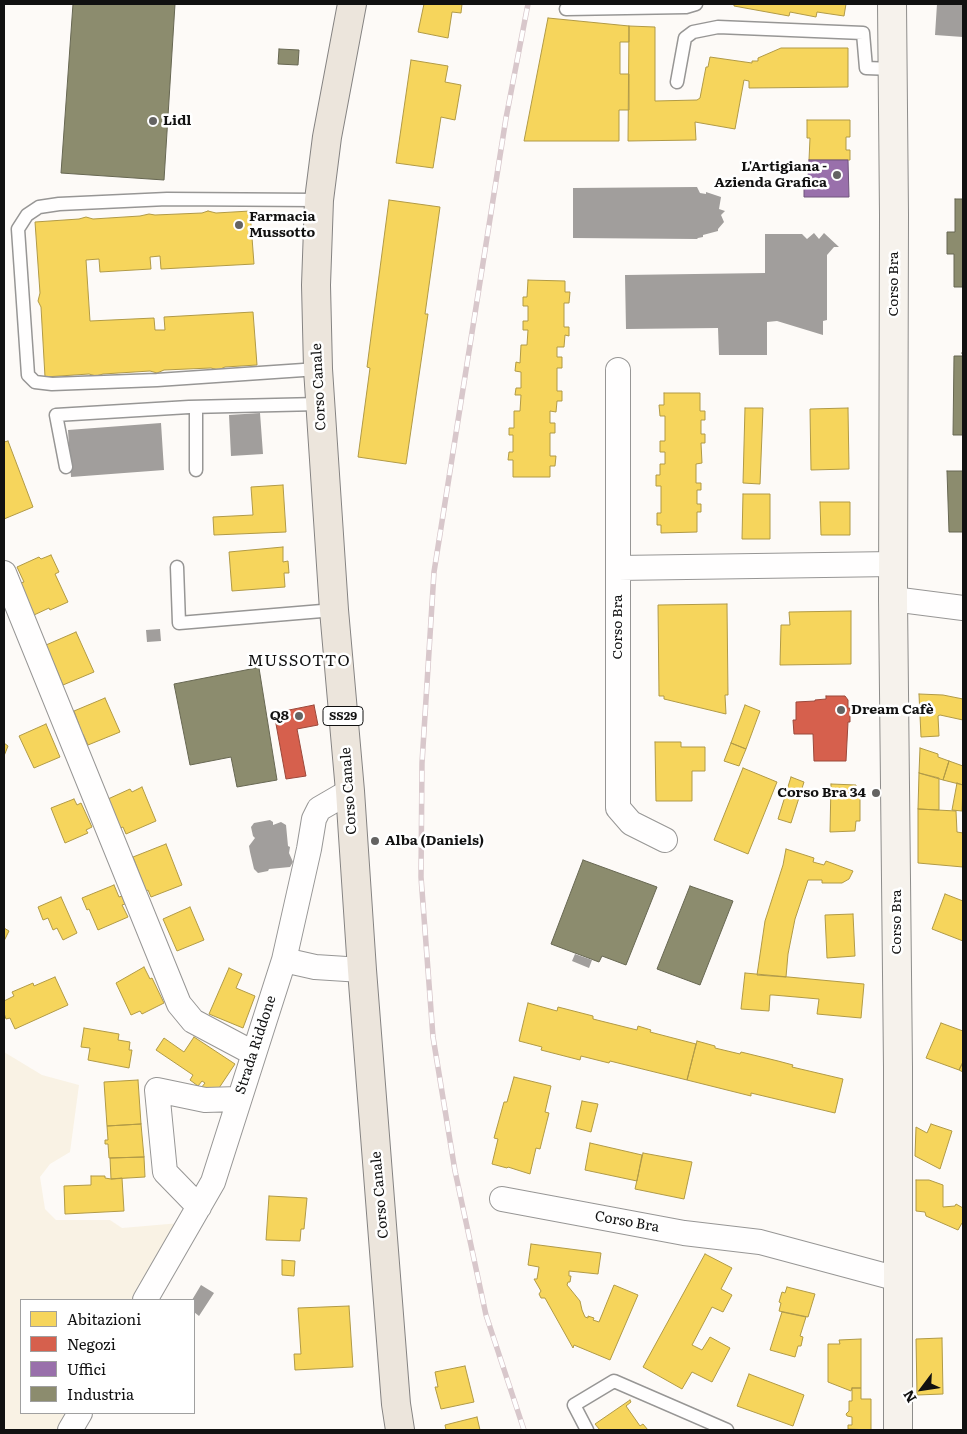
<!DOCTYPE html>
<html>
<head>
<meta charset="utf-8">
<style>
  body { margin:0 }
  #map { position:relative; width:967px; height:1434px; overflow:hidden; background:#fdfaf7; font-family:Literata,serif }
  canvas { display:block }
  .frame { position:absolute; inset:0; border:5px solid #111; pointer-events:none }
  .legend { position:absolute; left:20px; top:1299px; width:175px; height:115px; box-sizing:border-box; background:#fff; border:1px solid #a0a0a0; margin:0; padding:6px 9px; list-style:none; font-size:15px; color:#111 }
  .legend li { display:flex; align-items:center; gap:10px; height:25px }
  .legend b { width:25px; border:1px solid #a0a0a0 }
  .north { position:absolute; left:897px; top:1364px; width:50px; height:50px; -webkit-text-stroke:4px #fff; paint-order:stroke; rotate:239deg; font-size:14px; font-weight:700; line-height:20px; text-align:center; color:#111 }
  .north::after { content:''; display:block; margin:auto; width:18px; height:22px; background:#111; clip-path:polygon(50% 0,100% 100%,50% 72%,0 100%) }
</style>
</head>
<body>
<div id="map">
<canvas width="967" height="1434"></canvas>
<div class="frame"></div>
<ul class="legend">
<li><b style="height:14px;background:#f6d55c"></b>Abitazioni</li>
<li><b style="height:14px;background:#d6604d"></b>Negozi</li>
<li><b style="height:14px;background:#9970ab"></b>Uffici</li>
<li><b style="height:14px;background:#8c8c6e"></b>Industria</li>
</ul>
<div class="north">N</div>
</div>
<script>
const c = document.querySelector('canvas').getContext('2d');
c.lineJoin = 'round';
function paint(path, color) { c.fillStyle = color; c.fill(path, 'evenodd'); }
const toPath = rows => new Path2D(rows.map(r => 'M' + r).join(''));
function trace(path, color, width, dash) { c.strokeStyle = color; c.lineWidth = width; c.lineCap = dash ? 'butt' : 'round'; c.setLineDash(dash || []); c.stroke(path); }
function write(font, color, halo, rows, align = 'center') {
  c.font = font + ' Literata,serif'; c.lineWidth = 5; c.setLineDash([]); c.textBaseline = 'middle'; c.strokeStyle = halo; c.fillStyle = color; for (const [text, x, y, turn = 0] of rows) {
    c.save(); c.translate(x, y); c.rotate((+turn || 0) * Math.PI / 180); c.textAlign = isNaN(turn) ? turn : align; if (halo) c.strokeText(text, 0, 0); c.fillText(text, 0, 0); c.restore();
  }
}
paint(toPath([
  [4,1052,42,1075,79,1085,70,1152,50,1164,40,1177,45,1209,56,1220,110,1220,122,1228,180,1223,135,1300,21,1300,21,1413,70,1413,61,1430,4,1430]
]), '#f9f2e4');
const homes = toPath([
  [424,4,462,4,461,13,452,12,448,38,418,32,424,4],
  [734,4,846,4,844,16,817,12,816,17,790,12,789,16,734,6,734,4],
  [548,18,629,26,629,42,620,42,620,74,629,74,629,110,619,110,619,141,524,141,548,18],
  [629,26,655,27,655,101,697,100,700,98,706,67,708,67,710,57,752,63,752,61,758,61,758,58,781,48,848,48,848,87,749,88,749,81,744,80,735,129,695,122,696,140,628,141,629,26],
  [411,60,448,66,445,82,461,85,455,120,441,117,433,168,396,163,411,60],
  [807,120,850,120,850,137,846,137,846,150,850,150,850,160,809,160,810,138,807,138,807,120],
  [389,200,440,207,425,314,428,314,406,464,358,457,370,368,367,367,389,200],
  [208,211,216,213,250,211,254,264,161,269,160,256,150,257,151,269,100,272,99,259,86,260,90,321,154,318,155,330,165,330,164,317,253,312,257,365,225,367,218,370,211,368,164,370,157,373,150,371,103,374,96,376,89,374,45,377,41,307,38,301,40,293,35,222,79,219,86,217,93,219,140,216,149,214,155,215,202,213,208,211],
  [528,280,565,281,565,292,570,292,569,303,564,303,564,327,569,327,569,336,565,335,564,347,557,347,557,357,562,357,562,368,557,368,557,391,562,391,562,401,557,401,556,412,550,411,550,423,555,423,555,433,550,433,550,456,556,456,555,466,550,466,550,477,513,477,513,460,508,460,509,452,513,452,513,435,509,435,509,428,514,428,514,411,520,411,521,395,515,395,516,388,521,388,521,372,515,371,516,362,520,363,521,345,527,345,528,330,523,330,523,321,528,321,528,306,523,306,523,297,527,297,528,280],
  [664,393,700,393,700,411,705,411,705,420,701,420,701,434,705,434,705,443,701,443,702,463,696,464,696,483,701,483,701,490,697,490,697,504,701,504,701,512,697,512,697,532,661,533,661,525,657,525,657,513,661,513,661,486,656,486,656,475,660,475,660,464,665,464,665,452,660,452,660,441,665,441,665,416,660,416,659,405,664,405,664,393],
  [745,408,763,408,760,484,743,483,745,408],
  [848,408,849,469,811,470,810,409,848,408],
  [8,441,33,507,4,519,4,442,8,441],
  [283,485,286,532,214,535,213,517,253,515,251,487,283,485],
  [743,494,770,494,770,539,742,539,743,494],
  [820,502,850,502,850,535,821,535,820,502],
  [283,547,283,562,288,561,289,573,284,573,285,587,232,591,229,552,283,547],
  [51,555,59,572,55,574,68,602,50,610,49,608,34,615,20,583,24,582,17,567,39,557,41,559,51,555],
  [727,604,728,695,725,695,726,714,664,699,664,696,659,696,658,605,727,604],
  [851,611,851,664,780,665,781,625,790,625,789,612,851,611],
  [76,632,94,672,63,685,46,645,76,632],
  [919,694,943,695,963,699,963,720,940,715,938,716,939,736,921,737,919,694],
  [105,698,120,732,88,745,83,734,81,735,77,726,79,725,74,711,105,698],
  [745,705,760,711,746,749,731,743,745,705],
  [46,724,60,757,34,768,19,736,46,724],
  [655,742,681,742,681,747,705,747,705,771,692,771,692,801,656,801,655,742],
  [4,743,8,746,4,756,4,743],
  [731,743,746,749,739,766,724,761,731,743],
  [920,748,938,754,938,757,949,761,943,780,919,773,920,748],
  [949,761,963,766,963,785,943,780,949,761],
  [743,768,777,782,748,854,714,840,743,768],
  [919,773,939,778,939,810,918,809,919,773],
  [791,777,804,782,791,823,778,819,791,777],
  [957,783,963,785,962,811,952,810,957,783],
  [831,784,856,785,856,796,860,796,860,821,856,821,855,831,830,832,831,784],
  [142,787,156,821,126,834,123,827,120,828,108,799,130,789,132,792,142,787],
  [74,799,77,805,81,803,92,827,86,830,88,833,65,843,51,808,74,799],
  [918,809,956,811,957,832,963,833,963,867,918,863,918,809],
  [166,844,182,885,151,897,148,890,146,891,133,857,166,844],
  [786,849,814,858,813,862,824,865,826,861,853,871,849,879,842,883,822,883,822,880,808,880,795,919,788,954,786,977,757,975,765,921,783,865,786,849],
  [114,885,119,897,122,896,125,904,122,905,128,917,98,930,89,909,87,910,82,898,114,885],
  [945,894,963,901,963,941,932,929,945,894],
  [61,897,77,933,63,940,57,928,53,930,48,918,43,920,38,907,61,897],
  [190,907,204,940,177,951,163,919,190,907],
  [853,914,855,956,827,958,825,915,853,914],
  [4,928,9,931,4,941,4,928],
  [144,967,150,979,152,978,164,1003,142,1014,140,1011,131,1015,116,983,144,967],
  [229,968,242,974,236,988,255,996,243,1028,209,1014,229,968],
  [745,973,864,984,861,1018,817,1014,819,999,773,995,770,995,769,1011,741,1009,745,973],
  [55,977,68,1005,15,1029,10,1018,6,1019,4,1013,4,1001,14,996,12,992,33,983,34,986,55,977],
  [528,1003,557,1011,558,1007,593,1016,593,1019,637,1030,638,1026,651,1030,650,1032,696,1044,687,1080,610,1061,609,1063,581,1056,580,1060,541,1050,542,1047,519,1041,528,1003],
  [941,1023,963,1031,963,1062,959,1070,926,1058,941,1023],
  [84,1028,119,1034,118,1040,130,1042,129,1050,132,1050,129,1068,88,1060,90,1048,81,1047,84,1028],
  [194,1037,235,1064,217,1091,201,1088,205,1083,202,1081,198,1086,190,1080,193,1075,156,1050,164,1038,184,1052,194,1037],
  [697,1041,715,1046,715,1048,740,1054,741,1052,778,1061,793,1065,792,1067,843,1079,835,1113,751,1093,751,1096,687,1080,697,1041],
  [963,1062,963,1072,959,1070,963,1062],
  [514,1077,551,1086,545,1112,549,1113,540,1149,536,1148,530,1174,508,1167,507,1168,492,1164,498,1139,494,1138,504,1102,507,1102,514,1077],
  [138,1080,141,1124,107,1126,104,1082,138,1080],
  [582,1101,598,1104,591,1132,576,1128,582,1101],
  [141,1124,144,1157,109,1158,108,1144,105,1144,105,1140,108,1140,107,1126,141,1124],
  [931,1124,952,1131,940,1169,915,1156,916,1127,927,1133,931,1124],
  [590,1143,642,1155,637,1181,585,1170,590,1143],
  [643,1153,692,1162,684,1199,635,1189,643,1153],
  [144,1157,145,1177,111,1179,110,1158,144,1157],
  [91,1176,105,1176,105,1178,111,1179,122,1178,124,1211,65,1214,64,1186,91,1185,91,1176],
  [916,1180,929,1180,943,1185,943,1207,955,1206,956,1204,963,1208,963,1224,962,1223,958,1230,926,1216,925,1212,916,1211,916,1180],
  [269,1196,307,1198,304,1229,301,1229,300,1241,266,1240,269,1196],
  [531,1244,601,1253,598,1274,569,1271,569,1276,571,1276,570,1282,568,1282,567,1285,580,1301,582,1310,585,1317,588,1318,588,1316,594,1318,593,1320,599,1322,614,1285,638,1295,610,1360,574,1345,573,1348,545,1298,541,1298,539,1294,541,1291,534,1279,537,1279,539,1267,528,1265,531,1244],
  [705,1254,732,1268,721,1289,732,1295,723,1312,712,1307,692,1345,702,1350,710,1337,730,1348,712,1382,692,1372,682,1389,643,1367,705,1254],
  [282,1260,295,1261,294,1276,282,1275,282,1260],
  [787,1287,815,1294,808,1317,779,1311,781,1303,779,1302,782,1292,785,1293,787,1287],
  [349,1306,353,1367,295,1370,294,1354,301,1354,298,1308,349,1306],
  [782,1312,806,1317,800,1336,803,1337,801,1346,798,1346,795,1357,770,1350,782,1312],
  [942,1338,943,1394,917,1395,916,1339,942,1338],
  [861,1339,861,1388,852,1388,851,1391,828,1382,828,1344,840,1344,839,1340,861,1339],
  [465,1366,474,1402,441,1409,435,1387,438,1387,435,1372,465,1366],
  [749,1374,804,1395,793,1426,737,1406,749,1374],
  [852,1388,861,1388,861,1399,871,1399,871,1430,848,1429,848,1425,852,1425,852,1417,847,1416,846,1414,849,1411,849,1401,852,1401,852,1388],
  [630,1400,631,1402,626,1406,640,1426,643,1424,648,1430,600,1430,595,1424,630,1400],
  [477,1417,480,1430,446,1430,445,1425,477,1417]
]);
paint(homes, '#f6d55c');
trace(homes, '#b19a46', 1);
const shops = toPath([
  [826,696,845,696,848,700,848,708,850,708,850,722,848,722,846,761,814,761,813,734,794,734,793,720,796,720,796,702,815,701,815,700,826,699,826,696],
  [314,705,318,725,297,729,306,776,286,779,274,713,314,705]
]);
paint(shops, '#d6604d');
trace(shops, '#9b483b', 1);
const offices = toPath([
  [809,160,848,160,849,197,804,197,804,177,808,177,809,160]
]);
paint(offices, '#9970ab');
trace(offices, '#70547d', 1);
const industry = toPath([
  [73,4,175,4,164,180,61,173,73,4],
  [279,49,299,50,298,65,278,64,279,49],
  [955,199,963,199,963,287,954,287,954,254,947,254,947,232,955,232,955,199],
  [962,353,963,353,963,435,953,435,954,356,963,356,962,353],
  [947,471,963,471,963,532,949,532,947,471],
  [256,668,259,668,277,780,237,787,231,757,190,765,174,684,256,668],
  [583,860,657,887,626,965,602,956,599,962,551,944,583,860],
  [690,886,733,901,700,985,657,969,690,886]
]);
paint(industry, '#8c8c6e');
trace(industry, '#676752', 1);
paint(toPath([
  [937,4,963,4,963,37,935,35],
  [697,187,700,193,706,194,706,192,721,197,719,209,725,211,721,215,724,222,718,229,718,231,703,235,703,237,698,238,697,239,573,238,573,188],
  [814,233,819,239,824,233,839,247,834,247,827,255,827,320,823,321,823,335,777,321,767,322,767,355,719,355,718,328,626,329,625,275,765,273,765,234,802,234,807,239],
  [260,413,263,454,231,456,229,415],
  [161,423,164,470,71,477,68,430],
  [160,629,161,641,147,642,146,630],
  [270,820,273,822,273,825,281,822,286,825,288,846,290,847,289,853,293,862,290,867,269,869,268,871,258,873,254,869,250,852,249,846,255,838,253,836,251,827,254,823],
  [575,954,592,960,589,968,572,961],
  [201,1285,214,1293,199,1316,194,1312,194,1300,192,1300]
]), '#a19e9c');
const lane = toPath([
  [566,9,686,7,696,4],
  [677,82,685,38,693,32,718,27,863,33,866,68,893,69],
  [318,369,157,380,52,384,35,382,28,375,18,229,27,215,39,207,59,204,167,199,319,200],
  [196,407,196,470],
  [66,467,56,415,189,407,319,404],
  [177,567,179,623,334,610],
  [587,1430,574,1405,614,1381,727,1430]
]);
const street = toPath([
  [618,370,618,808,631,823,665,840],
  [618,568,893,564],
  [4,573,179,1004,193,1021,253,1053],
  [893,599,963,608],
  [284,960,315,967,362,970],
  [502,1199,684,1233,760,1242,898,1279],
  [199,1207,165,1172,157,1090,205,1100,238,1099],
  [145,1300,213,1182,284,960,309,849,314,819,319,809,350,791],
  [70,1430,80,1413]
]);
const secondary = toPath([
  [892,4,894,215,893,599,898,1067,898,1430]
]);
const primary = toPath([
  [352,4,327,137,319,200,316,285,318,369,334,610,350,791,362,970,396,1404,400,1430]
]);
trace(lane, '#979695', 15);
trace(street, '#979695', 26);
trace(secondary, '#8e8d8b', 30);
trace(primary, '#858382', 30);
trace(lane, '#fffefe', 12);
trace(street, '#fffefe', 24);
trace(secondary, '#f6f2ec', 28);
trace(primary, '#ece5dc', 28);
const rail = toPath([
  [524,1430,486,1315,455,1171,433,1037,421,877,422,763,434,572,506,118,528,4]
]);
trace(rail, '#d8c7cb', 5.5);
trace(rail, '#fff', 4, [11]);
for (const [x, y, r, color] of [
  [153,121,5,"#646362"],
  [837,175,5,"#646362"],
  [239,225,5,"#646362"],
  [841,710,5,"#646362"],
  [299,716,5,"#646362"],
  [876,793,5,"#646362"],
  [375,841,5,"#646362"]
]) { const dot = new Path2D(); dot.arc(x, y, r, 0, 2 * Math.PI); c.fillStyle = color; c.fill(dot); trace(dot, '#fff', 2); }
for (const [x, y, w] of [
  [343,716,40]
]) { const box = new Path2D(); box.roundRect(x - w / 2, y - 9.5, w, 19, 4); c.fillStyle = '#fff'; c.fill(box); trace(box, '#111', 1); }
write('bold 12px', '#111', null, [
  ["SS29",343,716]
]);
write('bold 14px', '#111', '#fff', [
  ["Lidl",163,121],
  ["L'Artigiana -",827,167,"right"],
  ["Azienda Grafica",827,183,"right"],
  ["Farmacia",249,217],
  ["Mussotto",249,233],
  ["Dream Cafè",851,710],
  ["Q8",289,716,"right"],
  ["Corso Bra 34",866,793,"right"],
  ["Alba (Daniels)",385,841]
], 'left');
write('14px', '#111', '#fff', [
  ["Corso Bra",894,284,-90],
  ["Corso Canale",319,387,-93],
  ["Corso Bra",618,627,-90],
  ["Corso Canale",349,791,-94],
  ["Corso Bra",897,922,-90],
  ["Strada Riddone",256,1045,-72],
  ["Corso Canale",380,1195,-95],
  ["Corso Bra",627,1222,10]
]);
c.letterSpacing = '1px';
write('16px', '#111', '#fff', [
  ["MUSSOTTO",299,661]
]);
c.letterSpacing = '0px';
</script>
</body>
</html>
